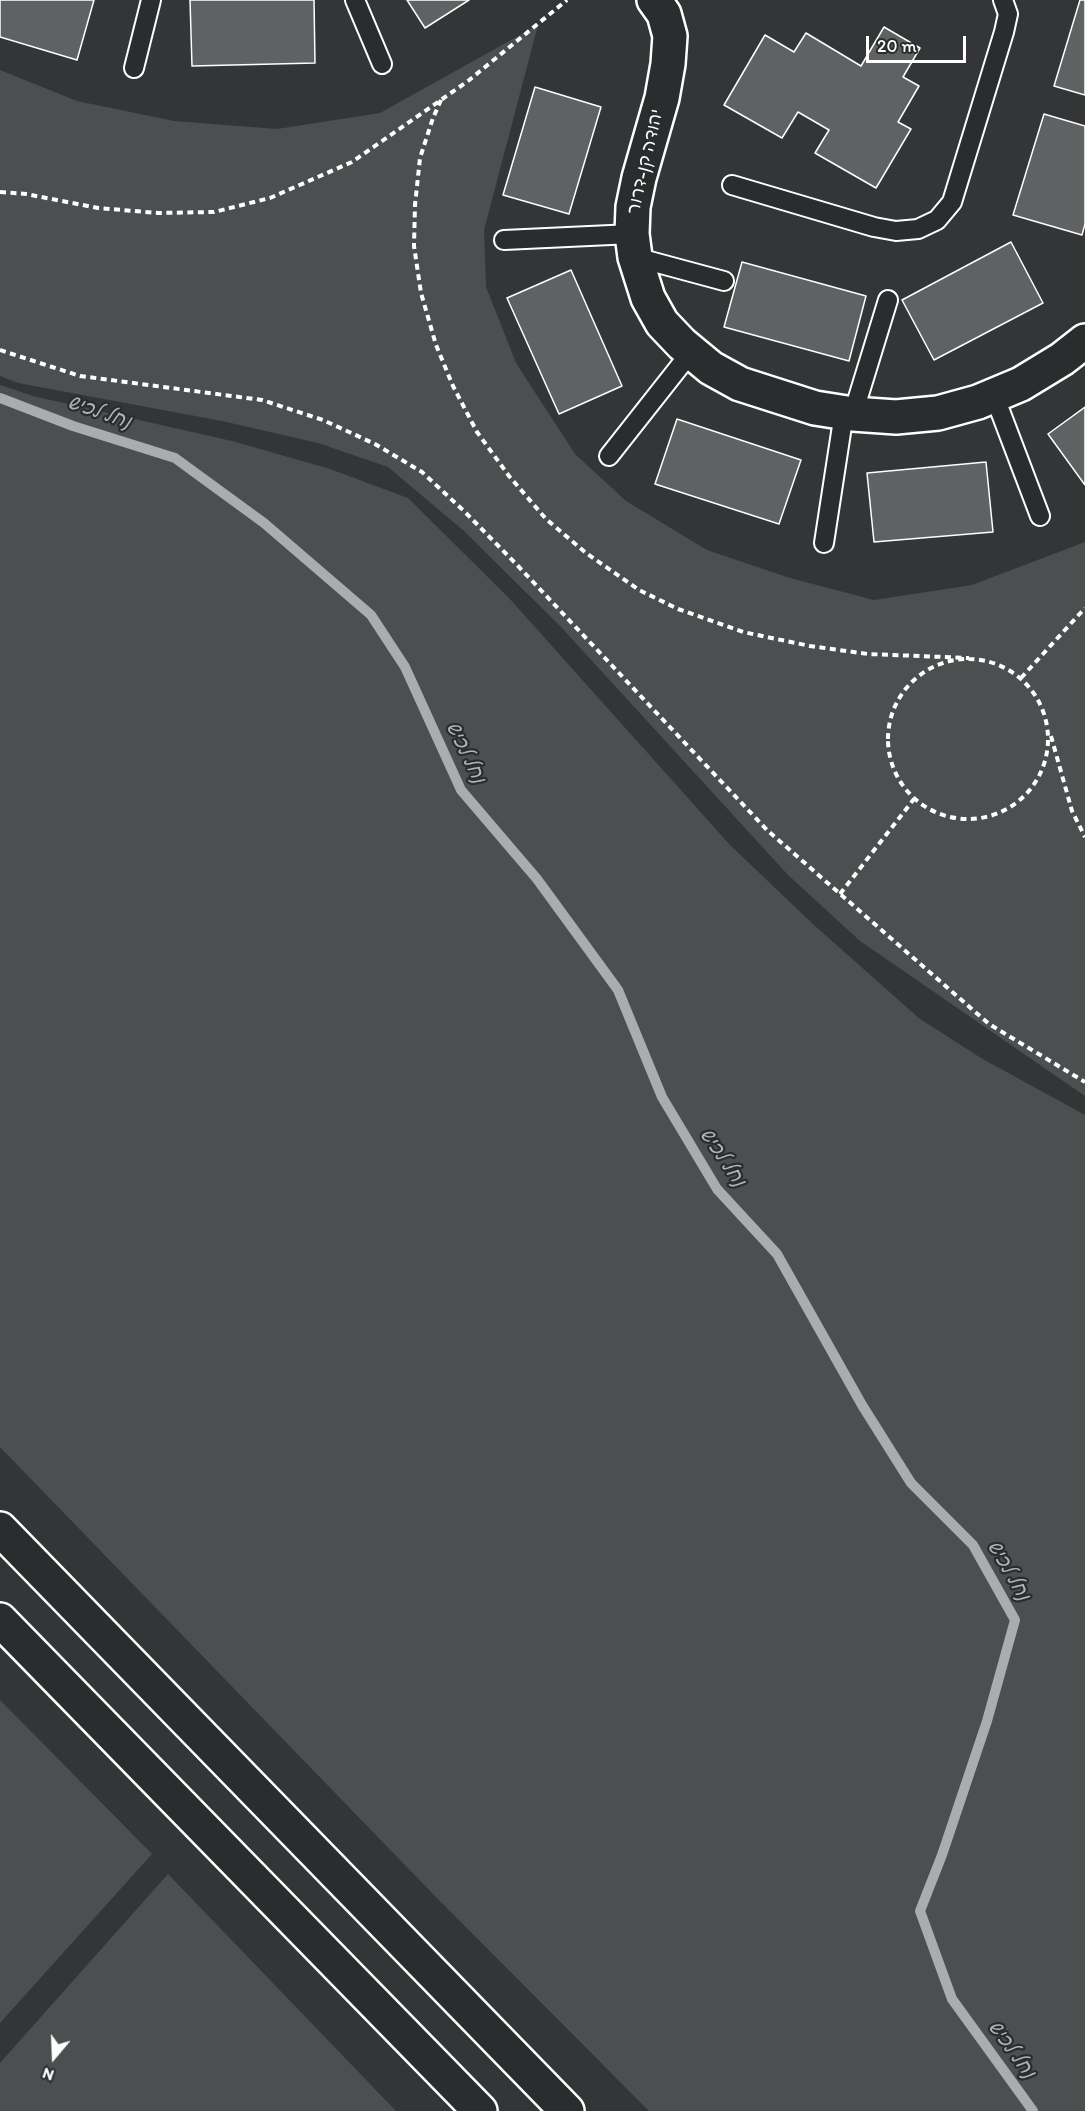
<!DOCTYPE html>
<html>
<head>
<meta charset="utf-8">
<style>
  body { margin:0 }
  #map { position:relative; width:1085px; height:2111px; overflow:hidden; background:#333536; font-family:Itim,sans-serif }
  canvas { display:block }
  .north { position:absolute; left:24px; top:2027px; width:60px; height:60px; -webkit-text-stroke:4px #2a2d2e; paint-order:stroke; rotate:199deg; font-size:16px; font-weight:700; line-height:24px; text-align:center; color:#fff }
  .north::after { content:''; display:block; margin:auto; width:21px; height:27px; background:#fff; clip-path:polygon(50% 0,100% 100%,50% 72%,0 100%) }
  .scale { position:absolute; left:866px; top:36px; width:100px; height:27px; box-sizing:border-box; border:3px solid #fff; border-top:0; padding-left:8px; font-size:18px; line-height:21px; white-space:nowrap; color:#fff; -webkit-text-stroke:4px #2a2d2e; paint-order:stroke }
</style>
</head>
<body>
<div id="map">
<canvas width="1085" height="2111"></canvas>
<div class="north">N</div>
<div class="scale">20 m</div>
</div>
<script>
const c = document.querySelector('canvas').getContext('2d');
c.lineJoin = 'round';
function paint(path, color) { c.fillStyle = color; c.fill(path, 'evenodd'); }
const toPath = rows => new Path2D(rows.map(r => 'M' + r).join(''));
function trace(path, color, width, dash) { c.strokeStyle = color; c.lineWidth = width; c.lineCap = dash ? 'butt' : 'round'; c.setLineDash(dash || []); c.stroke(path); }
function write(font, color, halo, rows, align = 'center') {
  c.font = font + ' Itim,"Playpen Sans Hebrew",sans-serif'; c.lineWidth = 4.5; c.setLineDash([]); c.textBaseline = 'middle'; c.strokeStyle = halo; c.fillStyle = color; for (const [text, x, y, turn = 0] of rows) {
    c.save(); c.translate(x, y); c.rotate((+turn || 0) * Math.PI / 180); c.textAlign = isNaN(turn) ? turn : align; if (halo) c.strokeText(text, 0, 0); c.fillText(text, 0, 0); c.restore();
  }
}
paint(toPath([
  [538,25,484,230,486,287,516,363,575,454,626,501,707,550,790,578,874,600,972,585,1085,542,1085,1096,860,941,788,875,561,627,464,531,388,467,318,443,222,421,18,383,0,376,0,70,77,101,174,121,277,129,380,113],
  [0,385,33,396,232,441,330,469,408,498,509,598,730,845,814,925,920,1019,981,1058,1085,1115,1085,2111,649,2111,434,1895,0,1447],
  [0,1700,152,1854,0,2023],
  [168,1874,396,2111,0,2111,0,2063]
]), '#4c4f50');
trace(toPath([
  [0,398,73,426,175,458,264,523,371,615,405,667,461,790,537,879,618,990,662,1097,717,1189,777,1254,862,1405,911,1483,973,1545,1015,1620,987,1721,942,1855,920,1911,952,1999,1033,2111]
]), '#abacad', 10);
const building = toPath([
  [0,0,94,0,77,60,0,37,0,0],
  [190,0,314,0,315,63,192,66,190,0],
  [407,0,469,0,425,28,407,0],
  [1080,0,1085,0,1085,95,1054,86,1080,0],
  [884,27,920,48,903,77,919,86,898,122,911,129,876,188,815,153,829,130,798,112,782,138,724,105,765,35,794,52,806,33,861,66,884,27],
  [535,87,601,107,569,214,503,195,535,87],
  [1044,114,1085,126,1085,224,1082,235,1013,215,1044,114],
  [1011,242,1043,303,934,360,902,300,1011,242],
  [742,262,866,296,849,361,724,327,742,262],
  [571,270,622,386,559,414,507,298,571,270],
  [1085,407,1085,485,1048,434,1085,407],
  [677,419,801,460,779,524,655,484,677,419],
  [986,462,993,532,874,542,867,473,986,462]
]);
paint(building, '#5f6162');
trace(building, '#fff', 1.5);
const lane = toPath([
  [355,0,382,64],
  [134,68,151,0],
  [732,185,874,227,896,231,918,229,937,220,952,202,1004,32,1008,14,1003,0],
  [504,240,632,234],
  [635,257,724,281],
  [994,395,1040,516],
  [853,414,888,300],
  [609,456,691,352],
  [824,543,844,413]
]);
const street = toPath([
  [654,0,664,14,670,36,668,64,662,98,639,178,633,207,632,234,635,257,648,298,662,323,682,344,711,368,740,384,815,408,853,414,896,417,938,413,978,402,1021,384,1062,359,1085,341]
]);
const highway = toPath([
  [0,1529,567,2111],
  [0,1620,480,2111]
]);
trace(lane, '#fff', 22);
trace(street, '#fff', 38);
trace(highway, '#fff', 38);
trace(toPath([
  [441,100,433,118,420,158,415,205,414,246,421,293,436,345,453,386,477,432,509,476,546,519,586,553,639,590,678,609,743,632,810,646,868,654,969,658],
  [0,192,26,194,98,208,158,213,214,212,270,198,352,162,468,81,567,0],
  [0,350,80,376,262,400,323,420,375,444,422,472,465,512,519,567,767,830,989,1024,1085,1082],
  '888 739a80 80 0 1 1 160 0a80 80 0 1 1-160 0Z',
  [1021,678,1085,608],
  [1051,736,1072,811,1085,837],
  [840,894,914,799]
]), '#fff', 4, [6, 4.5]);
trace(lane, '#2a2d2e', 18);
trace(street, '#2a2d2e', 33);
trace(highway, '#2a2d2e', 33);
write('18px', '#fff', '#2a2d2e', [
  ["יהודה קן-דרור",646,162,-77]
]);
write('italic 20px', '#b2b3b4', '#2a2d2e', [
  ["נחל לכיש",99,413,19],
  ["נחל לכיש",465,753,64],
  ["נחל לכיש",722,1158,56],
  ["נחל לכיש",1008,1571,60],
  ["נחל לכיש",1011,2050,54]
]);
</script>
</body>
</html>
